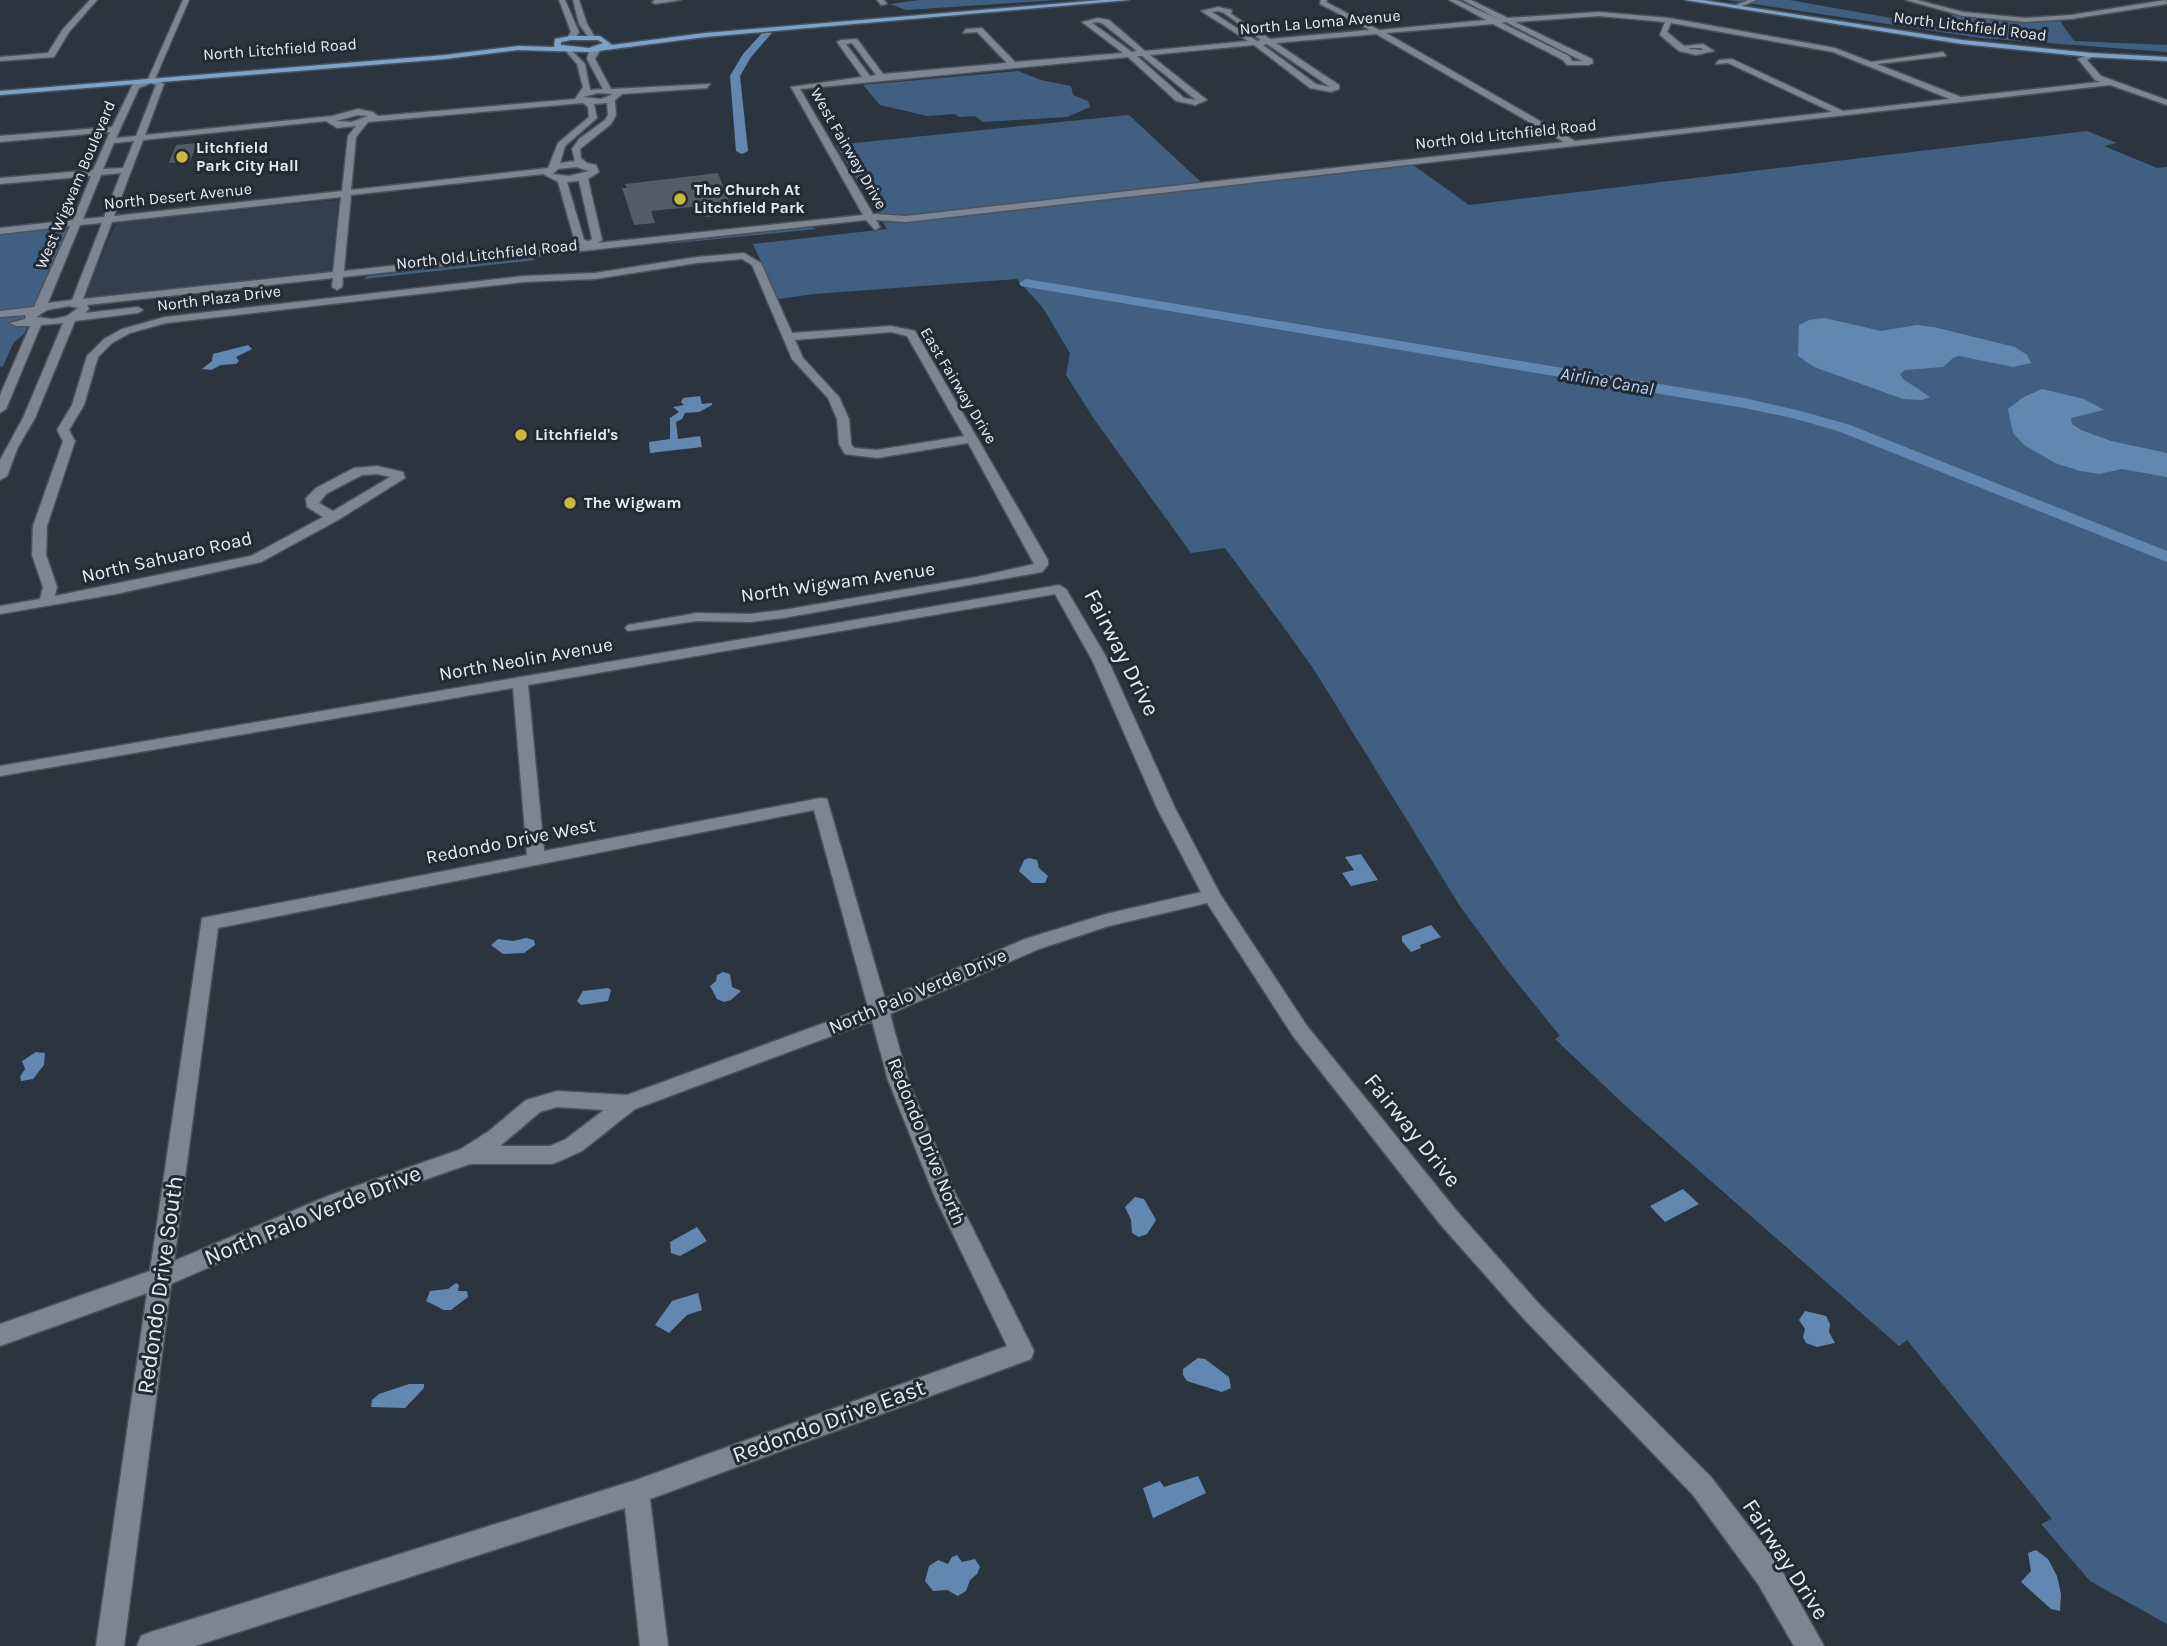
<!DOCTYPE html>
<html>
<head>
<meta charset="utf-8">
<style>
  body { margin:0 }
  canvas { display:block; background:#2b353f }
</style>
</head>
<body>
<canvas width="2167" height="1646"></canvas>
<script>
const c = document.querySelector('canvas').getContext('2d');
c.lineJoin = 'round';
function paint(path, color) { c.fillStyle = color; c.fill(path, 'evenodd'); }
const toPath = rows => new Path2D(rows.map(r => 'M' + r).join(''));
function trace(path, color, width, dash) { c.strokeStyle = color; c.lineWidth = width; c.lineCap = dash ? 'butt' : 'round'; c.setLineDash(dash || []); c.stroke(path); }
function write(font, color, halo, rows, align = 'center') {
  c.font = font + ' Karla,sans-serif'; c.lineWidth = 6; c.setLineDash([]); c.textBaseline = 'middle'; c.strokeStyle = halo; c.fillStyle = color; for (const [text, x, y, turn = 0] of rows) {
    c.save(); c.translate(x, y); c.rotate((+turn || 0) * Math.PI / 180); c.textAlign = isNaN(turn) ? turn : align; if (halo) c.strokeText(text, 0, 0); c.fillText(text, 0, 0); c.restore();
  }
}
paint(toPath([
  [338,200,332,273,90,300,86,297,85,292,117,222]
]), '#313f4e');
paint(toPath([
  [919,0,1058,0,906,10,890,4],
  [1727,0,1789,0,1937,26,1954,14,2020,21,2060,21,2074,41,2167,45,2167,52,1981,38],
  [1018,71,1041,80,1071,86,1073,95,1088,101,1090,107,1067,117,983,122,975,116,959,117,955,114,927,116,880,105,863,85],
  [1129,115,1203,184,1409,162,1469,205,2087,131,2117,143,2104,146,2157,168,2167,167,2167,1624,2090,1581,2041,1524,2052,1519,1907,1340,1899,1346,1629,1109,1555,1039,1560,1036,1506,969,1460,906,1313,668,1277,618,1225,548,1191,553,1094,419,1066,375,1070,353,1043,308,1017,279,814,294,778,299,753,244,887,229,836,145],
  [63,227,70,231,24,334,14,342,3,366,0,367,0,233],
  [812,227,816,229,667,244,670,243],
  [532,258,536,260,364,279,368,276]
]), '#416081');
paint(toPath([
  [1825,318,1881,331,1917,325,1934,327,2015,347,2027,355,2031,363,2013,367,1959,356,1953,358,1943,367,1905,370,1900,374,1903,379,1930,397,1922,400,1903,399,1814,367,1798,356,1799,325,1809,320],
  [248,345,252,349,236,357,239,361,236,364,221,365,211,370,202,369,212,361,213,354],
  [2042,389,2084,399,2104,410,2071,418,2072,424,2081,430,2111,441,2167,453,2167,477,2122,469,2099,474,2080,471,2055,463,2024,445,2013,433,2008,409,2022,398],
  [700,396,702,404,712,403,712,405,699,412,685,413,682,419,676,422,678,439,700,436,702,447,650,453,649,442,670,439,670,418,679,412,673,407,684,405,681,402,683,398],
  [1361,854,1378,880,1351,886,1342,873,1354,870,1345,857],
  [1029,858,1037,860,1039,868,1048,876,1045,883,1032,883,1019,871,1024,860],
  [1431,925,1441,937,1420,945,1421,948,1411,952,1402,941,1402,936],
  [526,938,534,940,535,945,524,953,503,954,491,945,498,939,513,941],
  [723,972,730,974,732,987,741,991,731,1000,724,1002,717,999,710,986,716,981,717,975],
  [608,988,611,990,608,1001,581,1005,577,1001,583,991],
  [36,1052,45,1053,44,1065,33,1079,21,1081,20,1077,25,1069,22,1061],
  [1683,1189,1699,1204,1665,1222,1650,1206],
  [1135,1197,1144,1199,1156,1220,1147,1234,1139,1237,1132,1233,1131,1220,1125,1207],
  [697,1227,707,1241,680,1256,671,1253,670,1242],
  [456,1283,459,1285,458,1291,467,1291,468,1297,451,1310,444,1310,426,1301,430,1291,448,1289],
  [698,1293,702,1310,687,1315,669,1333,655,1325,672,1301],
  [1805,1311,1826,1316,1830,1324,1829,1332,1835,1343,1817,1347,1806,1343,1803,1337,1805,1329,1799,1320],
  [1198,1358,1205,1359,1229,1377,1231,1388,1222,1392,1187,1381,1183,1375,1183,1369],
  [409,1384,424,1384,424,1388,405,1408,371,1407,372,1400,379,1394],
  [1198,1476,1206,1493,1153,1518,1143,1488,1160,1481,1164,1487],
  [2036,1550,2048,1559,2057,1576,2061,1594,2060,1611,2051,1609,2021,1582,2031,1571,2028,1553],
  [957,1555,962,1562,975,1559,980,1567,977,1574,970,1580,966,1591,958,1596,947,1590,933,1591,925,1581,929,1566,938,1560,948,1564,952,1557]
]), '#6288b1');
paint(toPath([
  [764,31,772,33,751,57,740,76,748,151,742,154,736,151,730,76,743,54,764,31],
  [1026,279,1744,398,1801,411,1850,425,2167,551,2167,562,1838,431,1792,418,1744,408,1021,286,1019,283,1026,279]
]), '#6288b1');
paint(toPath([
  [197,143,190,161,169,163,176,145],
  [718,173,734,214,705,217,701,206,651,211,655,223,634,225,622,188,627,188,625,184]
]), '#525c67');
const minor = toPath([
  [90,0,97,0,69,32,54,57,0,61,0,57,48,53,63,29,90,0],
  [183,0,189,0,155,79,164,84,145,135,332,116,358,109,373,112,378,116,575,99,583,87,577,64,565,50,569,48,585,64,590,90,603,89,587,59,589,52,597,47,601,49,595,59,611,89,710,84,707,88,622,94,615,100,616,115,611,124,580,149,581,158,587,163,596,165,599,172,588,179,602,240,598,243,863,215,791,87,862,77,837,42,841,40,857,39,883,74,1007,63,977,32,963,33,966,29,982,28,1015,62,1123,53,1082,22,1098,18,1109,20,1145,51,1248,41,1201,11,1218,7,1232,10,1231,14,1270,39,1370,30,1320,4,1321,0,1327,0,1326,2,1379,30,1486,20,1449,0,1457,0,1498,19,1463,0,1471,0,1508,18,1599,12,1669,18,1835,48,1871,62,1943,52,1946,56,1877,64,1961,97,2100,82,2095,80,2078,59,2091,53,2095,55,2087,60,2101,76,2167,100,2167,105,2110,85,906,222,876,220,880,227,875,230,866,220,343,277,342,287,337,290,332,287,333,278,87,305,89,309,85,313,138,307,143,310,138,313,75,321,35,418,18,447,7,476,0,480,0,460,23,418,63,323,41,325,6,409,0,413,0,395,30,326,16,326,10,323,25,319,26,315,0,317,0,311,34,307,70,226,0,234,0,228,73,220,91,176,0,184,0,178,93,170,110,132,0,142,0,136,112,127,133,84,148,79,183,0],
  [1218,11,1224,13,1261,40,1257,41,1212,12,1218,11],
  [1599,16,1665,22,1660,35,1679,51,1696,55,1714,51,1703,44,1684,46,1667,32,1671,23,1833,52,1950,99,1843,111,1732,59,1719,60,1716,64,1728,63,1832,112,1575,141,1386,33,1493,24,1563,60,1567,65,1589,65,1593,63,1592,59,1515,22,1599,16],
  [1098,22,1103,24,1137,51,1132,52,1092,23,1098,22],
  [1506,22,1582,61,1572,61,1569,56,1502,23,1506,22],
  [1376,34,1564,142,906,216,873,214,800,89,1128,57,1176,101,1195,105,1207,100,1150,55,1254,45,1310,88,1331,92,1339,89,1339,85,1276,43,1376,34],
  [852,43,876,75,870,76,846,44,852,43],
  [1267,44,1330,87,1316,84,1263,45,1267,44],
  [1701,48,1703,50,1689,49,1690,48,1701,48],
  [1137,56,1142,56,1196,100,1184,98,1137,56],
  [151,83,156,85,136,136,116,138,139,88,151,83],
  [598,93,613,94,601,99,583,97,598,93],
  [583,103,588,107,589,117,558,143,548,168,351,190,356,137,368,122,583,103],
  [607,103,608,115,605,120,579,139,572,149,575,161,560,163,565,146,597,118,594,104,607,103],
  [358,115,368,116,351,122,336,121,358,115],
  [326,121,337,128,356,126,348,136,342,191,114,216,143,140,326,121],
  [134,141,123,168,103,169,114,143,134,141],
  [576,167,589,171,569,176,553,174,558,169,576,167],
  [121,173,104,217,83,219,101,175,121,173],
  [543,174,558,182,575,242,581,245,344,271,351,195,543,174],
  [579,181,592,239,589,241,584,240,567,182,579,181],
  [341,197,333,272,83,299,112,222,341,197],
  [102,223,72,300,48,303,80,225,102,223],
  [69,306,78,308,67,316,53,319,36,317,47,310,69,306],
  [559,0,565,0,579,32,574,40,567,38,571,32,559,0],
  [573,0,579,0,587,24,596,39,590,39,579,24,573,0],
  [655,0,681,0,655,4,652,2,655,0],
  [877,0,884,0,887,4,881,5,877,0],
  [1748,0,1757,0,1737,8,1731,7,1748,0],
  [1906,0,1917,0,1963,12,2025,18,2071,15,2166,0,2167,4,2071,19,2025,22,1963,16,1906,0],
  [744,253,761,263,792,333,891,326,915,331,1048,560,1048,565,1042,572,783,618,750,622,697,621,628,631,625,628,628,625,697,613,750,614,783,610,977,577,1034,564,968,443,877,458,845,454,839,444,837,419,828,398,792,359,752,265,742,259,697,263,595,279,524,282,166,323,130,333,112,343,98,357,84,405,69,430,75,441,47,526,46,555,57,587,55,596,251,556,323,517,307,507,306,498,316,488,354,468,377,466,403,472,405,478,338,520,261,562,116,594,0,614,0,606,40,599,43,587,32,555,33,526,63,441,57,430,72,405,87,356,104,339,122,329,165,317,524,276,595,273,697,257,744,253],
  [891,332,907,336,964,436,877,450,854,448,851,444,849,419,839,397,803,358,795,340,891,332],
  [377,474,390,477,333,511,319,503,326,494,362,475,377,474],
  [1059,585,1066,589,1108,660,1175,808,1220,894,1307,1026,1456,1210,1540,1305,1711,1477,1778,1564,1824,1646,1794,1646,1758,1584,1693,1495,1524,1319,1440,1224,1293,1036,1207,903,1109,926,1039,949,890,1014,908,1080,956,1195,1034,1351,1031,1359,650,1499,668,1646,640,1646,625,1508,195,1646,137,1646,141,1636,151,1632,636,1480,1007,1346,934,1195,888,1080,872,1021,635,1109,582,1151,560,1161,552,1164,470,1164,344,1208,171,1284,124,1646,96,1646,147,1293,0,1346,0,1324,150,1271,202,918,527,855,513,688,0,776,0,766,1059,585],
  [1055,594,1092,660,1157,808,1201,892,1106,914,1025,939,885,999,827,799,821,798,544,851,528,685,1055,594],
  [814,810,868,1007,627,1095,557,1091,526,1100,489,1131,461,1149,328,1196,174,1261,218,928,814,810],
  [557,1107,604,1110,566,1139,550,1146,500,1146,540,1112,557,1107]
]);
const major = toPath([
  [1101,0,1129,0,705,37,590,52,518,50,445,59,0,95,0,91,445,55,518,46,554,47,555,39,571,36,600,36,612,45,705,33,1101,0],
  [571,40,598,40,603,43,589,48,561,45,561,42,571,40],
  [1685,0,1702,0,1962,40,2091,53,2167,57,2167,61,2091,57,1962,44,1685,0]
]);
trace(minor, '#4b525b', 3);
trace(major, '#4b525b', 3);
paint(minor, '#7b8692');
paint(major, '#7ca2ca');
for (const [x, y, r, color] of [
  [182,157,7,"#ccb938"],
  [680,199,7,"#ccb938"],
  [521,435,7,"#ccb938"],
  [570,503,7,"#ccb938"]
]) { const dot = new Path2D(); dot.arc(x, y, r, 0, 2 * Math.PI); c.fillStyle = color; c.fill(dot); trace(dot, '#222b35', 2.5); }
write('16px', '#e6ecf3', '#222b35', [
  ["North La Loma Avenue",1320,23,-5],
  ["North Litchfield Road",1970,27,7],
  ["North Litchfield Road",280,50,-4],
  ["North Old Litchfield Road",1506,135,-6],
  ["West Fairway Drive",848,149,60],
  ["West Wigwam Boulevard",76,185,-67],
  ["North Desert Avenue",178,197,-6],
  ["North Old Litchfield Road",487,255,-6],
  ["North Plaza Drive",219,299,-7],
  ["East Fairway Drive",958,386,59]
]);
write('bold 16px', '#e6ecf3', '#222b35', [
  ["Litchfield",196,148],
  ["Park City Hall",196,166],
  ["The Church At",694,190],
  ["Litchfield Park",694,208],
  ["Litchfield's",535,435],
  ["The Wigwam",584,503]
], 'left');
write('italic 18px', '#b3d5fa', '#222b35', [
  ["Airline Canal",1607,382,10]
]);
write('19px', '#e6ecf3', '#222b35', [
  ["North Sahuaro Road",167,558,-13],
  ["North Wigwam Avenue",838,583,-8],
  ["North Neolin Avenue",526,660,-10],
  ["Redondo Drive West",511,842,-11],
  ["North Palo Verde Drive",918,992,-23],
  ["Redondo Drive North",926,1142,68]
]);
write('23px', '#e6ecf3', '#222b35', [
  ["Fairway Drive",1121,653,63],
  ["Fairway Drive",1412,1131,51],
  ["North Palo Verde Drive",313,1216,-22],
  ["Redondo Drive South",161,1285,-82],
  ["Redondo Drive East",829,1422,-20],
  ["Fairway Drive",1785,1560,57]
]);
</script>
</body>
</html>
